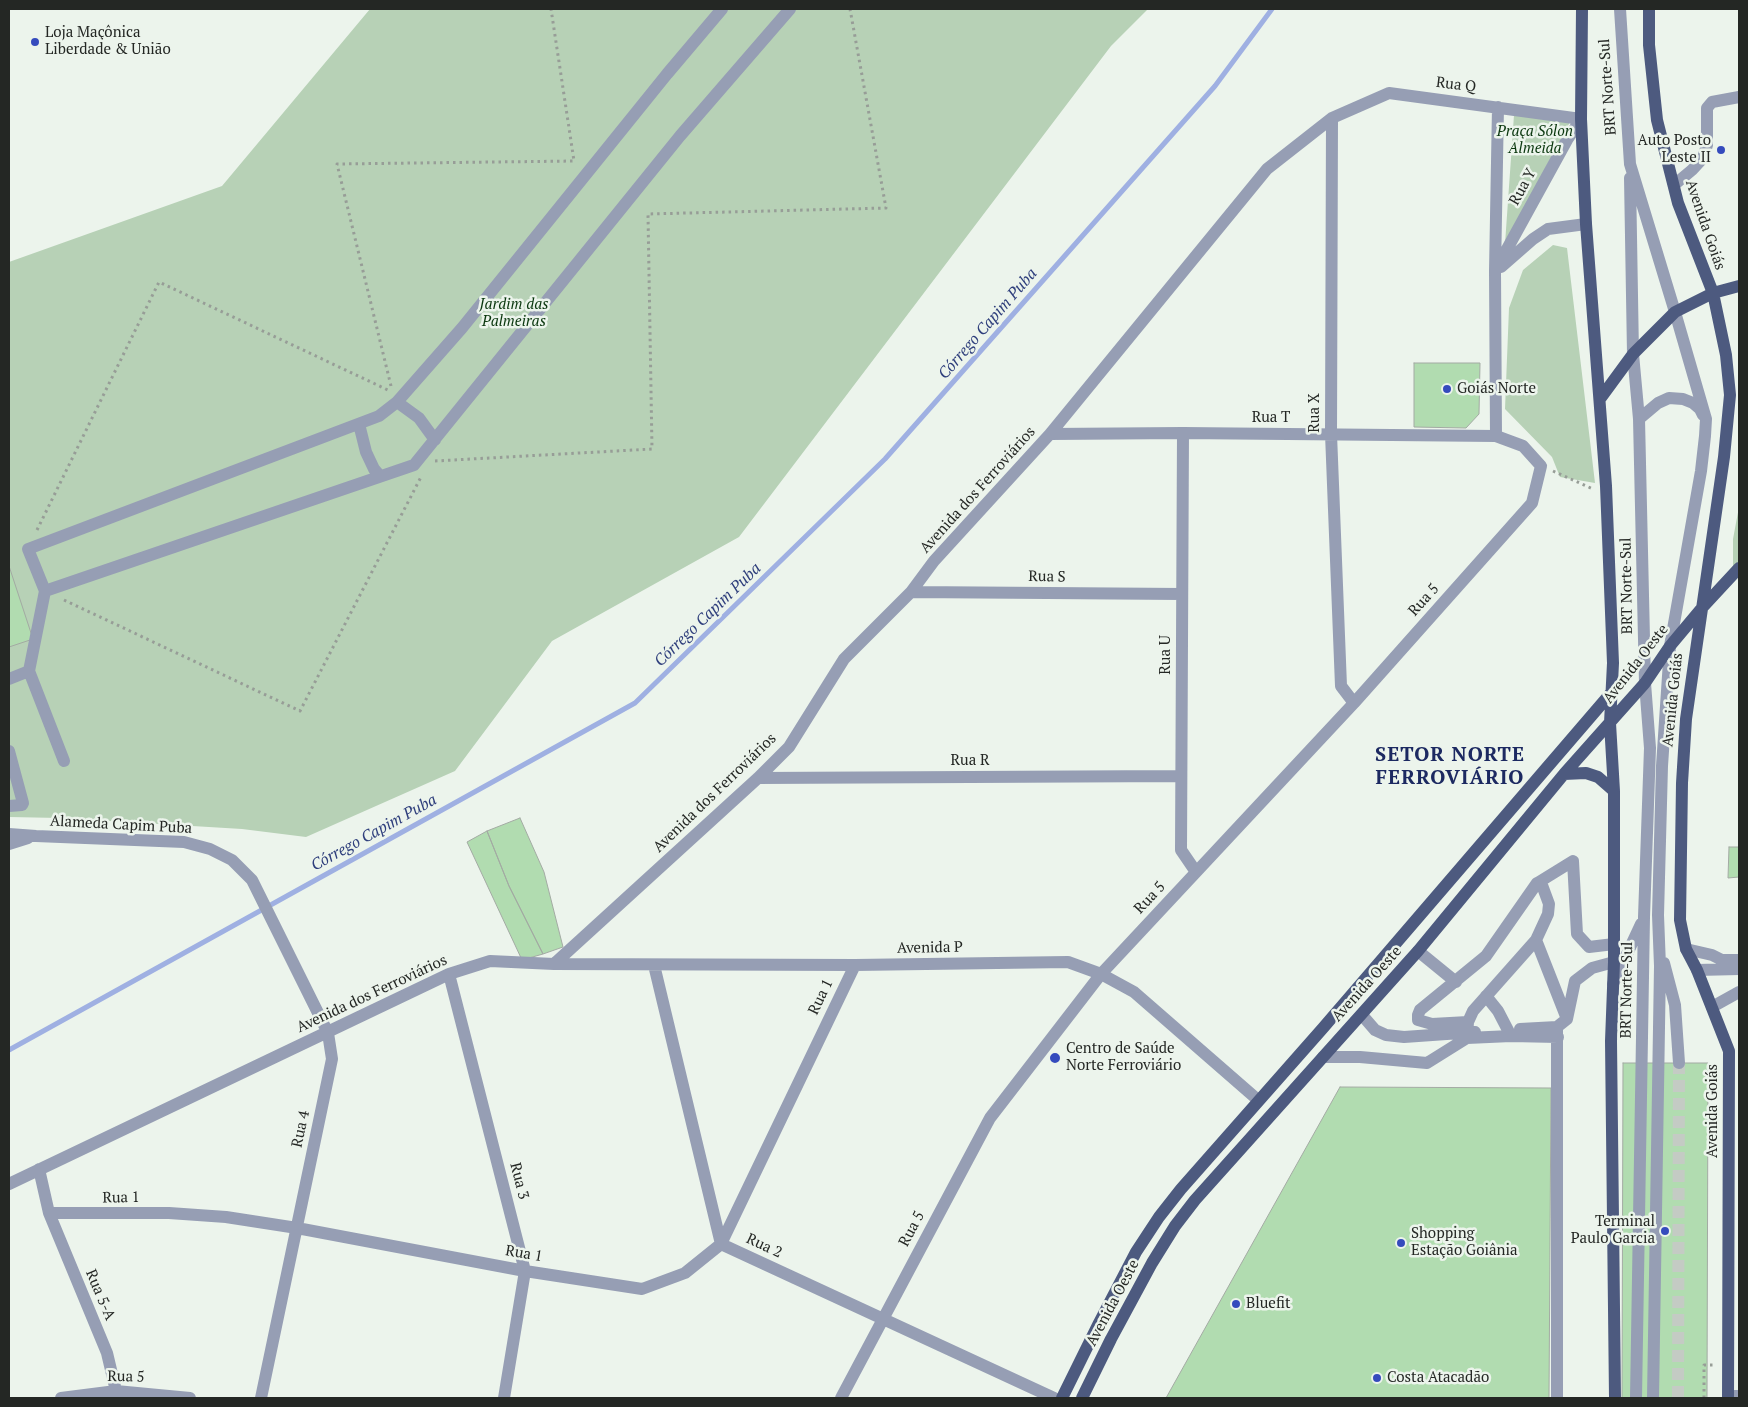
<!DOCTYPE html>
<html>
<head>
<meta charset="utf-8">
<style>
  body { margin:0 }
  #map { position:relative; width:1748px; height:1407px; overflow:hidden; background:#ecf4ec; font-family:"PT Serif",serif }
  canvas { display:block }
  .frame { position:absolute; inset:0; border:10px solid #242724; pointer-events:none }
</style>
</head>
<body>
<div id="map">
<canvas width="1748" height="1407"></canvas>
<div class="frame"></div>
</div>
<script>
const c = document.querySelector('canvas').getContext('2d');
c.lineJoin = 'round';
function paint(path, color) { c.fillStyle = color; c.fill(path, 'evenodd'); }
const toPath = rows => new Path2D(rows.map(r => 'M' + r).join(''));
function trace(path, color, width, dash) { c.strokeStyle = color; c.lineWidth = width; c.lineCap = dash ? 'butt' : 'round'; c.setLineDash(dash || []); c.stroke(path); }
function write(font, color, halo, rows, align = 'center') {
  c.font = font + ' "PT Serif",serif'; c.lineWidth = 5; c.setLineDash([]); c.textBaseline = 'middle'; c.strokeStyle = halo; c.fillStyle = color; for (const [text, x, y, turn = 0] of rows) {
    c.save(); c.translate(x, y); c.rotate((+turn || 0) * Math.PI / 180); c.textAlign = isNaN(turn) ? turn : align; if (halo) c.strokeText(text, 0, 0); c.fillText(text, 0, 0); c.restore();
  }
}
paint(toPath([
  [370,9,1148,9,1111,46,739,537,552,641,455,771,306,837,242,829,60,818,9,817,9,262,222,186],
  [1514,115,1570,122,1505,244],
  [1553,245,1567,248,1595,483,1560,477,1552,457,1505,409,1509,308,1523,270],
  [1739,507,1739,561,1733,568,1733,539]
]), '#b7d1b6');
trace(toPath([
  [9,1050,635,703,885,459,1215,86,1272,9]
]), '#9fb0e2', 5);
const building = toPath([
  [1414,363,1480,363,1479,414,1466,428,1414,427,1414,363],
  [9,566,33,639,9,647,9,566],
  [520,818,544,872,563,947,543,954,509,886,487,831,520,818],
  [487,831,509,886,543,954,522,960,467,842,487,831],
  [1729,847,1739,847,1739,877,1728,878,1729,847],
  [1623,1063,1708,1063,1707,1398,1622,1398,1623,1063],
  [1340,1087,1551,1088,1549,1398,1166,1398,1340,1087]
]);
paint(building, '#b1dcb0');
trace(building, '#a3aaa3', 1);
trace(toPath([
  [1678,1398,1679,1063]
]), '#c4cbc4', 12, [12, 6]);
trace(toPath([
  [391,386,337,164,574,161,551,9],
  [435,461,652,449,648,214,886,208,850,9],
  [1553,471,1593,489],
  [37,530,159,282,390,391],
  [64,600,300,711,421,477],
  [1704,1398,1704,1365,1715,1365]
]), '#979d97', 3, [2.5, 4]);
trace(toPath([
  [1620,9,1630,164,1675,312,1706,419,1705,436,1701,471,1670,646,1662,766,1658,915,1660,966,1653,1398],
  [1332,118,1331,434,1341,686,1354,703],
  [1630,178,1633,354,1639,419,1645,683,1650,748,1644,917,1636,1398],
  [1674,185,1692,170,1703,158,1707,145,1707,108,1712,102,1739,97],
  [1501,267,1533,239,1548,229,1586,224],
  [397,402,419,418,435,440],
  [1639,419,1658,403,1669,398,1683,399,1693,403,1700,409,1703,415],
  [359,424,366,452,374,469,380,476],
  [1183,433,1181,850,1196,872],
  [1496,436,1495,271,1498,107],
  [45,591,414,465,680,136,790,9],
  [911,592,1182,594],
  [29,671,64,761],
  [9,679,29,671,45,591,28,549,379,416,397,402,462,328,667,74,722,9],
  [9,751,23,803,22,805,9,806],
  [758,778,1181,776],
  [9,834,36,836,184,842,210,849,232,860,252,880,328,1033,332,1059,261,1398],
  [9,844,28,838],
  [1539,882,1573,861,1577,934,1589,947,1614,944],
  [1536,940,1567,1019],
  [1686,949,1712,955,1722,960,1739,960],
  [1418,951,1456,982],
  [1664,963,1675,1005,1679,1063],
  [554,964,758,778,789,747,844,659,911,592,934,561,1050,434,1267,169,1332,118,1389,93,1581,119,1567,140,1495,271],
  [654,965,721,1244,1054,1398],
  [1697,970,1739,969],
  [449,974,525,1271,504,1398],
  [1613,984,1641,924],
  [1486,996,1498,1011,1511,1036],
  [1712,1007,1739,992],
  [1362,1015,1375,1030,1386,1035,1404,1037,1475,1032],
  [1520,1029,1557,1027],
  [1467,1038,1468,1022,1473,1011,1536,940,1548,914,1549,904,1542,885,1539,882,1537,883,1486,956,1420,1010,1418,1015,1418,1020,1432,1024,1468,1022],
  [1323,1057,1360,1057,1427,1063,1467,1038,1511,1036,1558,1037],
  [39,1169,49,1213,107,1353,116,1391],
  [9,1184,449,974,490,961,554,964,855,965,1068,962,1101,974,1134,992,1258,1100],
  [49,1213,169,1213,226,1217,297,1228,525,1271,642,1289,685,1273,721,1244,855,965],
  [1728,1396,1739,1396],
  [61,1398,116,1391,190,1398],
  [841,1398,990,1118,1101,974,1354,703,1532,503,1541,466,1523,446,1496,436,1183,433,1050,434],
  [1557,1398,1557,1027,1567,1019,1575,981,1592,968,1614,962]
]), '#969eb4', 12);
trace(toPath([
  [1582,9,1581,119,1586,224,1606,486,1613,663,1610,723,1614,791,1614,962,1611,1041,1615,1398],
  [1649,9,1649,45,1657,120,1678,203,1713,293,1726,355,1730,395,1724,457,1686,719,1682,783,1680,920,1686,949,1697,970,1729,1051,1728,1398],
  [1600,399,1633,354,1675,312,1713,293,1739,286],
  [1564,774,1586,773,1598,777,1614,791],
  [1062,1398,1099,1323,1136,1252,1159,1217,1181,1189,1323,1028,1611,693],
  [1082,1398,1111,1339,1152,1263,1175,1226,1195,1200,1418,951,1564,774,1645,683,1670,646,1701,609,1739,568]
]), '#4d5a7f', 12);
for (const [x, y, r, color] of [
  [35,42,5,"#354bbd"],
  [1721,150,5,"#354bbd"],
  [1447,389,5,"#354bbd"],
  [1055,1058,6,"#354bbd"],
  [1665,1231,5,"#354bbd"],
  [1401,1243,5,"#354bbd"],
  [1236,1304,5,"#354bbd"],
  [1377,1378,5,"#354bbd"]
]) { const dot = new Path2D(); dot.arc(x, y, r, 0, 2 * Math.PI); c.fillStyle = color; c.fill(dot); trace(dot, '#ecf4ec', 2); }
write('15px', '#242724', '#ecf4ec', [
  ["Loja Maçônica",45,33],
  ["Liberdade & União",45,50],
  ["Auto Posto",1711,141,"right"],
  ["Leste II",1711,158,"right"],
  ["Goiás Norte",1457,389],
  ["Centro de Saúde",1066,1049],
  ["Norte Ferroviário",1066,1066],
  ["Terminal",1655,1222,"right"],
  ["Paulo Garcia",1655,1239,"right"],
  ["Shopping",1411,1234],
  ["Estação Goiânia",1411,1251],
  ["Bluefit",1246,1304],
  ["Costa Atacadão",1387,1378]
], 'left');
write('15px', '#242724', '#ecf4ec', [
  ["Rua Q",1456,85,7],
  ["BRT Norte-Sul",1608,87,-94],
  ["Rua Y",1523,187,-61],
  ["Avenida Goiás",1705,225,71],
  ["Rua X",1315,413,-90],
  ["Rua T",1271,418],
  ["Avenida dos Ferroviários",978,490,-48],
  ["Rua S",1047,577,1],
  ["BRT Norte-Sul",1627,586,-91],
  ["Rua 5",1424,600,-48],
  ["Rua U",1166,655,-90],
  ["Avenida Oeste",1636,664,-52],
  ["Avenida Goiás",1673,700,-84],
  ["Rua R",970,761],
  ["Avenida dos Ferroviários",715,793,-44],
  ["Alameda Capim Puba",121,825,3],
  ["Rua 5",1150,898,-47],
  ["Avenida P",930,948,-1],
  ["Avenida Oeste",1367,984,-48],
  ["BRT Norte-Sul",1627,990,-89],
  ["Avenida dos Ferroviários",372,994,-25],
  ["Rua 1",821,997,-64],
  ["Avenida Goiás",1713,1111,-90],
  ["Rua 4",301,1129,-78],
  ["Rua 3",519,1181,76],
  ["Rua 1",121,1198,-1],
  ["Rua 5",912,1229,-62],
  ["Rua 2",764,1246,25],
  ["Rua 1",524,1254,10],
  ["Rua 5-A",100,1295,67],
  ["Avenida Oeste",1113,1303,-62],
  ["Rua 5",126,1377,1]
]);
write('italic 15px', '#0a370e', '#ecf4ec', [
  ["Praça Sólon",1535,132],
  ["Almeida",1535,149],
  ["Jardim das",514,305],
  ["Palmeiras",514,322]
]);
write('italic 16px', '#2f3f7c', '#ecf4ec', [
  ["Córrego Capim Puba",988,324,-49],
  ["Córrego Capim Puba",708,615,-44],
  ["Córrego Capim Puba",374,833,-29]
]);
c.letterSpacing = '1px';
write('bold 20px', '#1c2961', '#ecf4ec', [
  ["SETOR NORTE",1450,755],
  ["FERROVIÁRIO",1450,778]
]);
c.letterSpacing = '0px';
</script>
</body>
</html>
